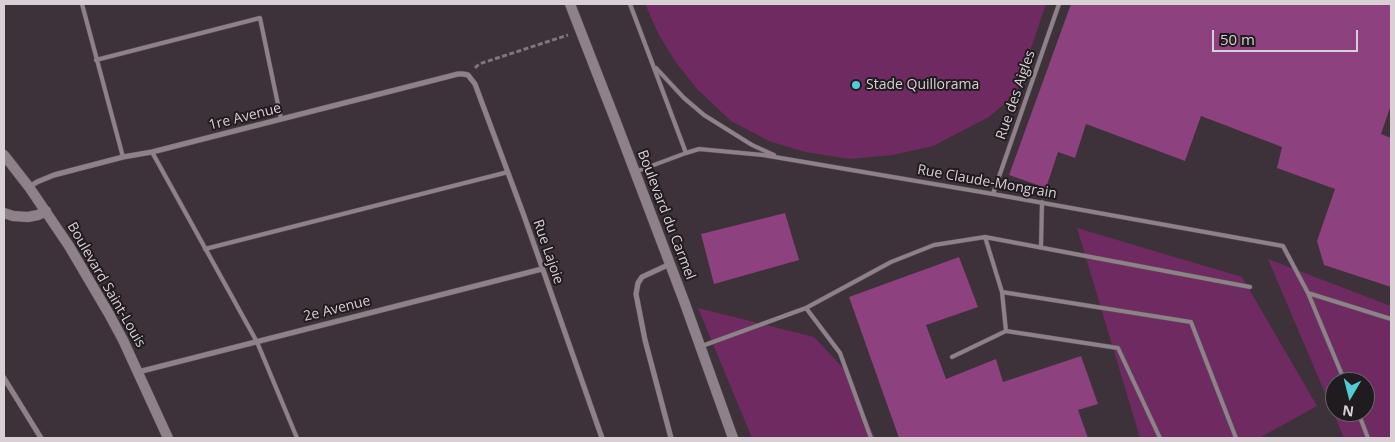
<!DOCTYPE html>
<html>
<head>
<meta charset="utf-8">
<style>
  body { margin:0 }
  #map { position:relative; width:1395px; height:442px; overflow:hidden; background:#3d313a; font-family:"Open Sans",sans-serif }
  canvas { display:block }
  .frame { position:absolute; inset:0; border:5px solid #d8d0d5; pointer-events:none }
  .north { position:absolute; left:1325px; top:372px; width:50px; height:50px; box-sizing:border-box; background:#201b1f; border:1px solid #6a6368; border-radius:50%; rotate:188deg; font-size:14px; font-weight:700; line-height:20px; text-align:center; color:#d8d0d5 }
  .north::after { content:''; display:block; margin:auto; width:18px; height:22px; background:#51ccd3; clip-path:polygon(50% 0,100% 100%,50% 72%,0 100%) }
  .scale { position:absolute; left:1212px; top:30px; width:146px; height:22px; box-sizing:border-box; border:2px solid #d8d0d5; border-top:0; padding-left:6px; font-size:15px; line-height:18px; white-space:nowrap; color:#d8d0d5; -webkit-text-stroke:4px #201b1f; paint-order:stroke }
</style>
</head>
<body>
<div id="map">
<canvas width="1395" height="442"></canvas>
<div class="frame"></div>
<div class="north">N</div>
<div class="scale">50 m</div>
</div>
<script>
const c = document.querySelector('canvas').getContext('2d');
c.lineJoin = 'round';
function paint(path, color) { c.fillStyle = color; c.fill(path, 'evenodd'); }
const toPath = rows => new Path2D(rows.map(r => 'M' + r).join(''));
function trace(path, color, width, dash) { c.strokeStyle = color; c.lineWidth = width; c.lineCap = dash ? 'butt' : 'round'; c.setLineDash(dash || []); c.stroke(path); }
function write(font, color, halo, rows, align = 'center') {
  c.font = font + ' "Open Sans",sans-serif'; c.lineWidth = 4; c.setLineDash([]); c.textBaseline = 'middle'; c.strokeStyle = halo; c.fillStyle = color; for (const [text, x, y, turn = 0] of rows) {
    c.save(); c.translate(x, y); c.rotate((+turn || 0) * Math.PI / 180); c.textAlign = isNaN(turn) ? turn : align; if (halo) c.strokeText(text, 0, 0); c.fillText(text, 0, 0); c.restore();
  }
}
paint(toPath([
  [645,4,1046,4,1020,80,1017,93,989,117,933,146,893,155,850,159,805,152,769,141,731,121,697,89,675,61,659,35],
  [1077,228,1242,277,1317,406,1259,438,1140,438],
  [1268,259,1391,306,1391,438,1344,438],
  [1335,382,1365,382,1365,412,1335,412],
  [698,308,814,337,845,370,875,438,752,438]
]), '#6f2a62');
paint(toPath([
  [1071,4,1391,4,1391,105,1381,134,1391,138,1391,287,1324,265,1317,241,1335,189,1277,168,1282,147,1201,116,1185,161,1086,124,1075,158,1058,152,1046,188,1009,175],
  [785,213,799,260,714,284,701,234],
  [959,257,978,307,926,325,946,379,996,359,1003,382,1081,356,1098,404,1078,410,1088,438,899,438,849,297]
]), '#8d417e');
const lane = toPath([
  [82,4,123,157],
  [630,4,686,153,635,172],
  [96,60,260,18,281,119],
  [656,68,684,98,704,115,752,145,774,155],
  [152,152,257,342,297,438],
  [686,153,699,149,763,155,993,194,1283,246,1308,293,1345,382],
  [993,194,1059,4],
  [985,237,1002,292,1006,331,1118,348,1160,438],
  [1041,247,1042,202],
  [205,249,508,172],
  [1002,292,1191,322,1236,438],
  [1308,293,1391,319],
  [806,308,891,262,934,245,985,237,1250,287],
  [702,346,806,308,840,353,871,438],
  [952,357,1006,331],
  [1358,412,1368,438]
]);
const street = toPath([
  [29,187,37,182,54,175,123,157,152,152,458,74,463,74,468,75,475,84,523,213,602,438],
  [670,264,642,277,638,283,636,294,645,340,671,438],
  [138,372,542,269],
  [4,378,41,438]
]);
const secondary = toPath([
  [570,4,616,122,684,301,733,438],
  [4,155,29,187,69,246,109,314,123,340,168,438],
  [4,213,13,216,28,217,38,215,46,211]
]);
trace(lane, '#595057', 5);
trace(street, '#595057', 6);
trace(secondary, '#595057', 11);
trace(toPath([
  [475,68,479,64,568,35]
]), '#7f757c', 3, [5, 2.5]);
trace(lane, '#8e818a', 4);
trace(street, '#8e818a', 5);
trace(secondary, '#8e818a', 10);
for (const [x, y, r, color] of [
  [856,85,5,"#51ccd3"]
]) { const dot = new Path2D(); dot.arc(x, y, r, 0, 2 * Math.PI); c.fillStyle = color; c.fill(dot); trace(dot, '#201b1f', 2); }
write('14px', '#d8d0d5', '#201b1f', [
  ["Stade Quillorama",866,85]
], 'left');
write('14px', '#d8d0d5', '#201b1f', [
  ["Rue des Aigles",1016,95,-71],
  ["1re Avenue",245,117,-14],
  ["Rue Claude-Mongrain",987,182,10],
  ["Boulevard du Carmel",666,215,69],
  ["Rue Lajoie",548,252,71],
  ["Boulevard Saint-Louis",106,285,60],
  ["2e Avenue",337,309,-14]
]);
</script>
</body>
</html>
